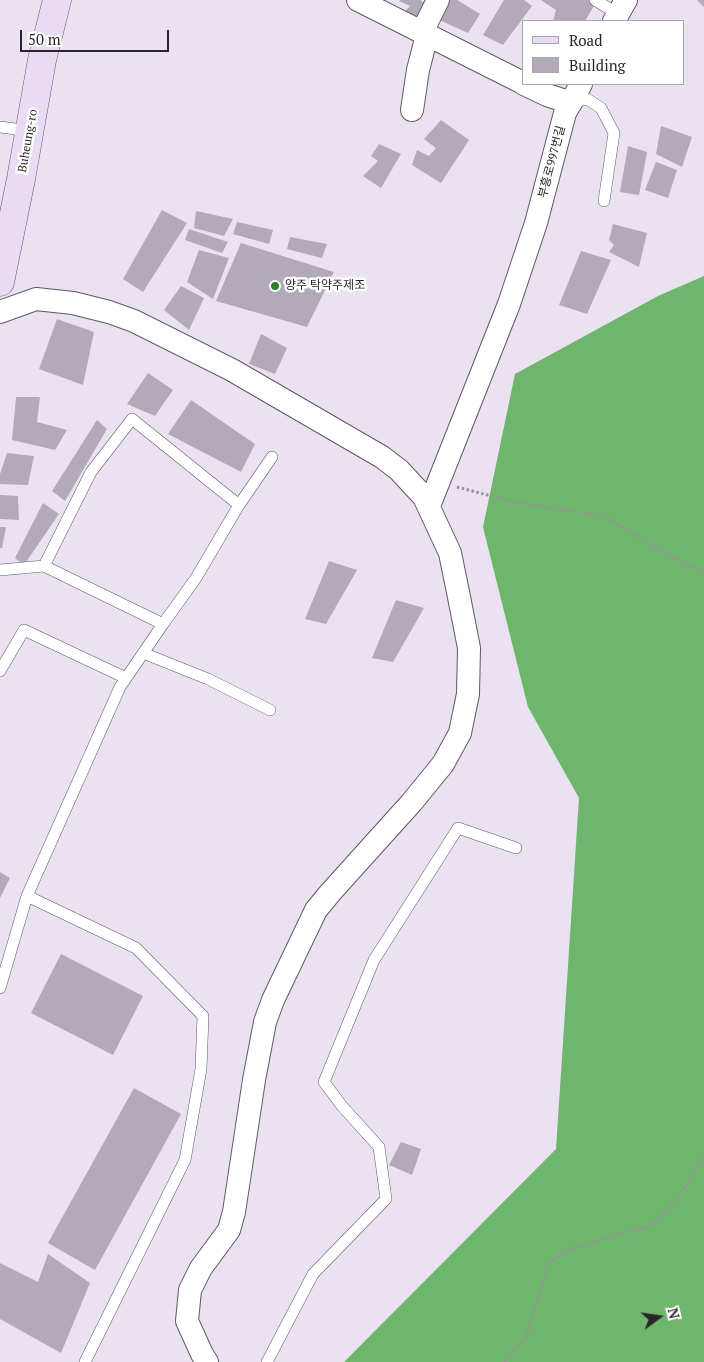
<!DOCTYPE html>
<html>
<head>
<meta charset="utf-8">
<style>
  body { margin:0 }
  #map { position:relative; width:704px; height:1362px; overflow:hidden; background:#eae1f1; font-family:"PT Serif",serif }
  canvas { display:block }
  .legend { position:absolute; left:522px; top:20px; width:162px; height:65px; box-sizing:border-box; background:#fff; border:1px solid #a9a8aa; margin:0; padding:6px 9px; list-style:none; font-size:15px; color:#29252b }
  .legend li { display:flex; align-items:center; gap:10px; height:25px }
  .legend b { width:25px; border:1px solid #a9a8aa }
  .north { position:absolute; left:634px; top:1292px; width:50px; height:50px; -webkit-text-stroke:4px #fff; paint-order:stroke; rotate:76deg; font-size:14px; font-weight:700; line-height:20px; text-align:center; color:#29252b }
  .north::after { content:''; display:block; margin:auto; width:18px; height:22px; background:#29252b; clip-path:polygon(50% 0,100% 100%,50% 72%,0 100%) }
  .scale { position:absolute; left:20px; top:30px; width:149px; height:22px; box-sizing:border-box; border:2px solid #29252b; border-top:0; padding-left:6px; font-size:15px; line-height:18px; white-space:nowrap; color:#29252b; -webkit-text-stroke:4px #fff; paint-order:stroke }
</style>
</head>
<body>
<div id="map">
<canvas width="704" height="1362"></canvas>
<ul class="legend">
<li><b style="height:6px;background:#eadbf4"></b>Road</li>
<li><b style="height:14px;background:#b2a9b9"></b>Building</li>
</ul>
<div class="north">N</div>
<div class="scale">50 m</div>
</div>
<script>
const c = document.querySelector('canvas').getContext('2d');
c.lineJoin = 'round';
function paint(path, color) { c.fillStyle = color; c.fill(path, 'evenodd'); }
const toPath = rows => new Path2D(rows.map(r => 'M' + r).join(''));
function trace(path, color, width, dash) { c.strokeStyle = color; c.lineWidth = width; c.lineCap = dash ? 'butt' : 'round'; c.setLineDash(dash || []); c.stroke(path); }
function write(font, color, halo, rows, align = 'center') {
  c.font = font + ' "PT Serif","Noto Sans KR",serif'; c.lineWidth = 5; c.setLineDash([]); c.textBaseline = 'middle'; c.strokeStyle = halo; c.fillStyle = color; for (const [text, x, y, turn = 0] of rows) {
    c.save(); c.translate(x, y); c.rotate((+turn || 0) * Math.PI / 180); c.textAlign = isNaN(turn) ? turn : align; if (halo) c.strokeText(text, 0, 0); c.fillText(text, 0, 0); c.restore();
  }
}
paint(toPath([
  [704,276,704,1362,344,1362,556,1149,579,798,528,707,483,527,515,374,658,296]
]), '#6db66b');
paint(toPath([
  [400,0,420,0,428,5,419,20,404,12,410,6,399,1],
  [449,0,457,0,480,14,468,33,437,19],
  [504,0,524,0,532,6,503,45,483,35],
  [541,0,589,0,595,4,585,21,553,21,556,10],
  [697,0,704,0,704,7],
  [441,120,469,140,441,183,412,165,417,150,429,156,436,148,424,139],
  [661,126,692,137,682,167,656,154],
  [379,144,401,154,381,188,363,176,378,161,371,156],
  [628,146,647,152,639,195,620,192],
  [656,162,677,170,668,198,645,190],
  [162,210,187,223,143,292,123,279],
  [196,211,233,219,224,236,194,228],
  [237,222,273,230,269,244,233,234],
  [613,224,647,233,639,267,609,252,614,245,609,240],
  [189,229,228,242,222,253,185,240],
  [290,237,327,244,322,258,287,249],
  [241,243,334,272,307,327,216,301],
  [199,250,229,258,213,299,187,282],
  [581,251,611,260,587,314,559,305],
  [181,286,204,298,189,330,164,310],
  [57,319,94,332,83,385,39,369],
  [261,334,287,348,275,374,249,364],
  [148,373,173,390,155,416,127,404],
  [16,397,40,397,37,422,67,430,55,450,12,440],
  [191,400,255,444,241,472,168,434],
  [97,420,107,429,65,501,52,491],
  [7,453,34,456,28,485,0,484,0,474],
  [0,495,18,496,19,520,0,519],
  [43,503,59,514,24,565,15,558],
  [0,527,6,527,2,548,0,548],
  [329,561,357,570,326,624,305,619],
  [396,600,424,608,393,662,372,658],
  [0,872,10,878,0,898],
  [61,954,143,996,113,1055,31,1013],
  [134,1088,181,1114,95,1270,48,1243],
  [401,1142,421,1149,412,1175,389,1165],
  [48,1254,90,1283,61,1353,0,1319,0,1263,38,1282]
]), '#b2a9b9');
const service = toPath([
  [595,0,618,14],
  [571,103,587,99,601,108,614,133,604,201],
  [0,127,30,131],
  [239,505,272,457],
  [0,570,44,566,163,624,196,578,239,505,132,419,91,472,44,566],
  [143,653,208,679,270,710],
  [0,671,24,630,126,678],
  [27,896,136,948,203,1016,201,1069,185,1160,85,1362],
  [0,988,27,896,120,687,163,624],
  [267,1362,313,1274,386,1199,379,1147,342,1106,324,1082,374,960,458,828,516,848]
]);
const minor = toPath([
  [358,0,523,83],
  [614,21,626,0],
  [524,84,547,95,571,103],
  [412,110,418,70,427,35,426,24,438,0],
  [0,312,36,299,73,303,109,312,134,321,232,370,382,457,399,470,424,497,450,553,459,597,469,648,468,694,460,733,443,764,412,802,330,893,316,910,273,1000,265,1022,254,1080,234,1212,229,1230,201,1268,190,1290,187,1321,202,1354,207,1362],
  [429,506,509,304,536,223,565,113,581,84]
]);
const secondary = toPath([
  [0,282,21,179,42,60,57,0]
]);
trace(service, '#605866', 12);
trace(minor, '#605866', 24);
trace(secondary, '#605866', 29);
trace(toPath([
  [457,487,514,502,604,516,679,561,704,572],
  [504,1362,526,1338,547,1266,563,1251,652,1225,678,1197,704,1157]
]), '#97919c', 3, [2.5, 2.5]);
trace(service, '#fff', 11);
trace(minor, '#fff', 22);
trace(secondary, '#eadbf4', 28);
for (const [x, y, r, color] of [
  [275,286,5,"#2c802d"]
]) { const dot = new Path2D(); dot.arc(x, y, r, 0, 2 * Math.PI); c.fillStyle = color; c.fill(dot); trace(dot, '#fff', 2); }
write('12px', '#29252b', '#fff', [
  ["Buheung-ro",28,141,-80],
  ["부흥로997번길",552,162,-75]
]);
write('12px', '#29252b', '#fff', [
  ["양주 탁약주제조",285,286]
], 'left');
</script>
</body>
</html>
